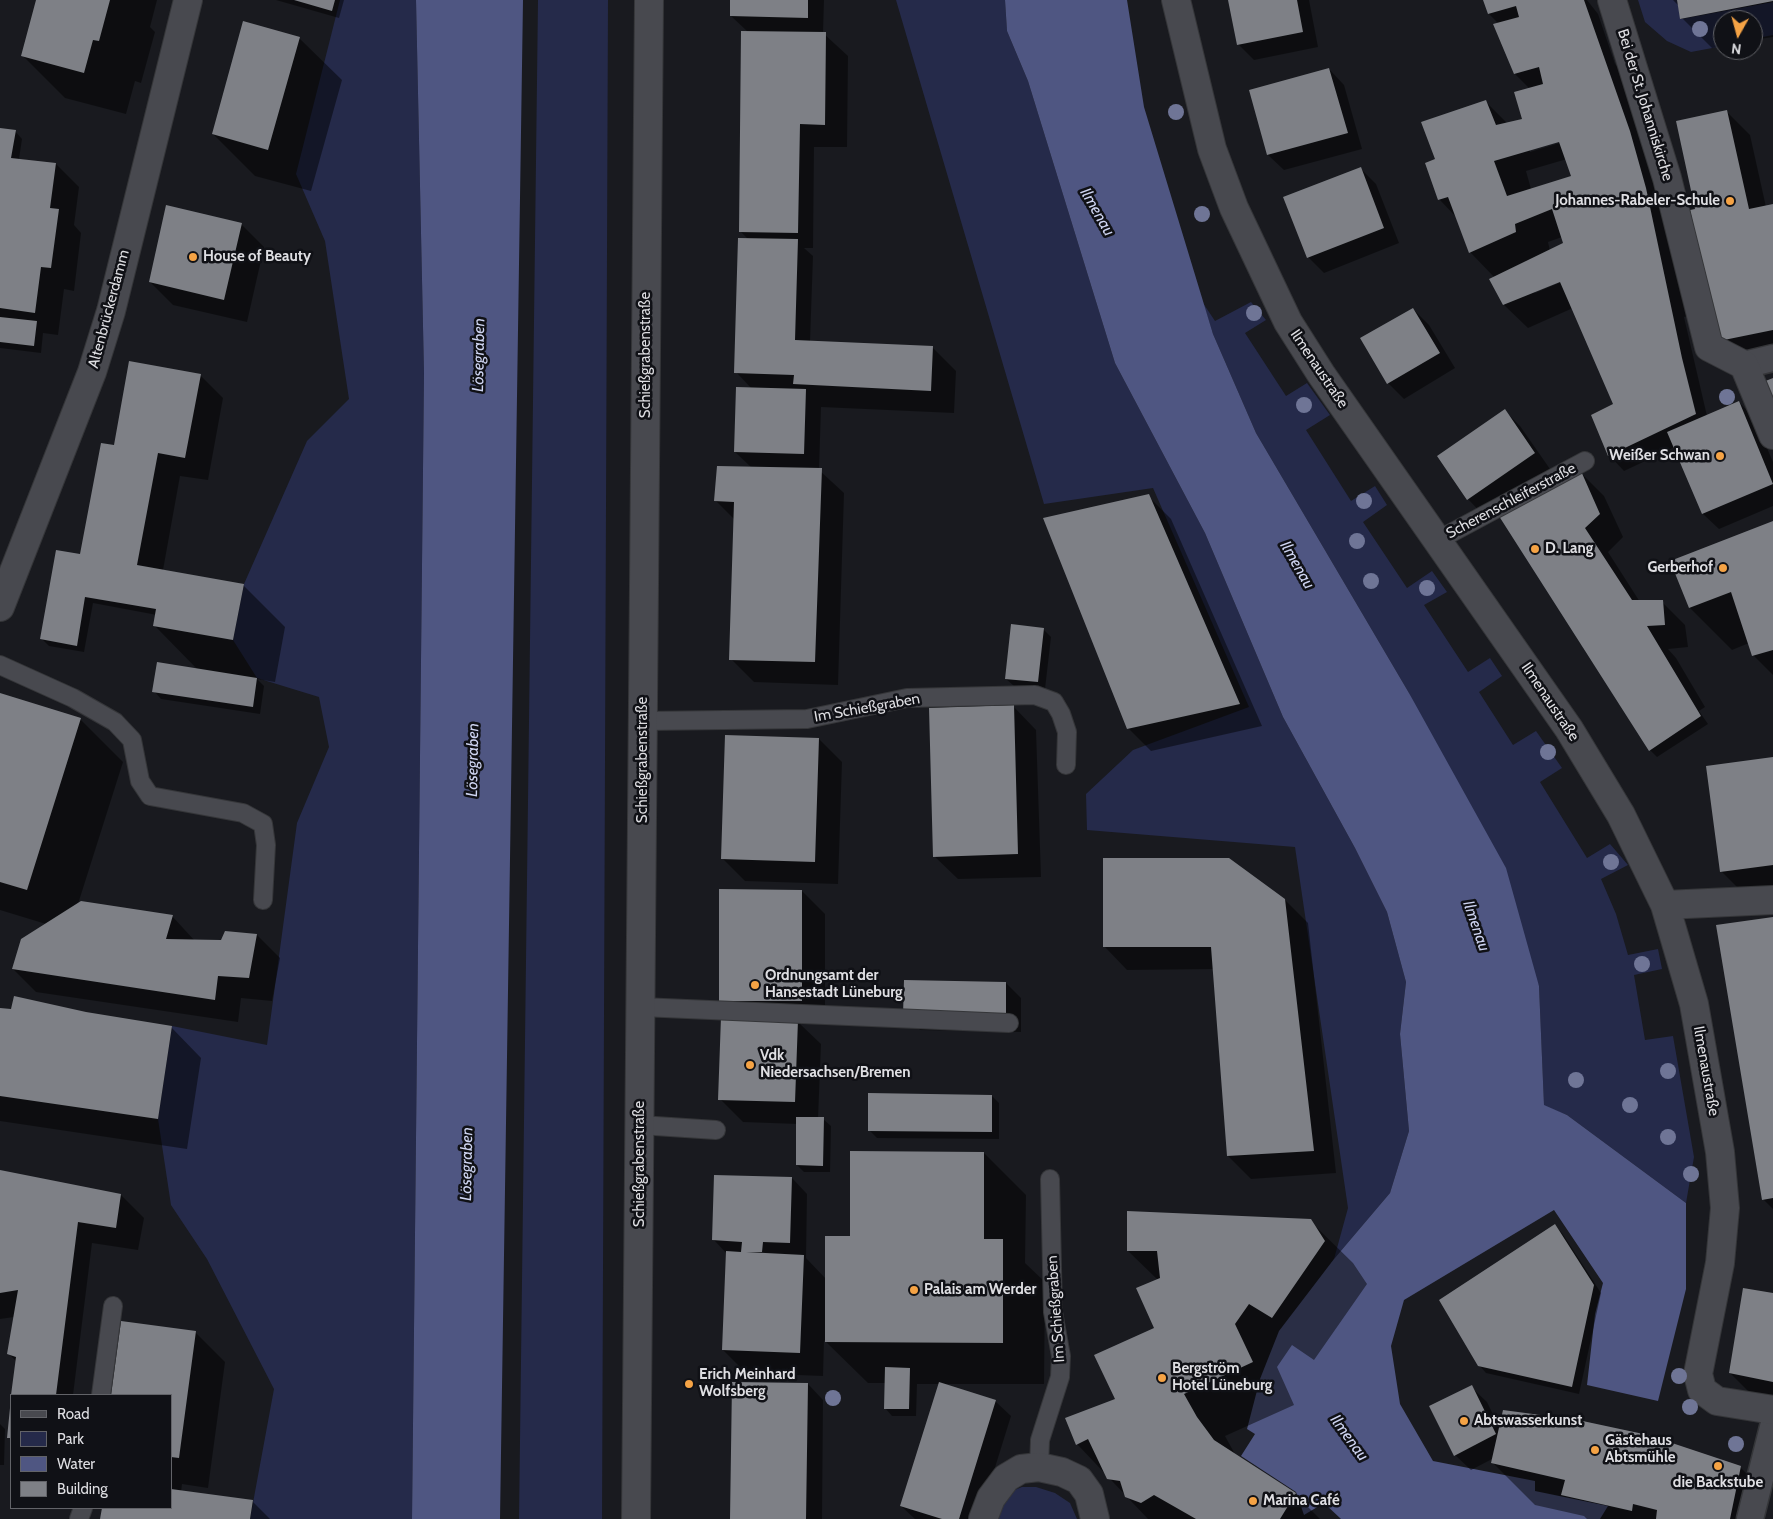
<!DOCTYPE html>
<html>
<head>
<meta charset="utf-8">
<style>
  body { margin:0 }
  #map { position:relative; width:1773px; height:1519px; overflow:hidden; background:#191a1f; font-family:Cabin,sans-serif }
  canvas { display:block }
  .legend { position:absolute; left:10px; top:1394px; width:162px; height:115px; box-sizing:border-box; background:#101116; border:1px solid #626368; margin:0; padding:6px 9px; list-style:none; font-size:15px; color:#dedee2 }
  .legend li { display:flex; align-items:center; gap:10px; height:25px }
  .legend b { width:25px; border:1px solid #626368 }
  .north { position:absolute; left:1713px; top:10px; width:50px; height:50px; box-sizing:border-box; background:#101116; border:1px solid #626368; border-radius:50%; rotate:187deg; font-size:14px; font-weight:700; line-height:20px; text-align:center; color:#dedee2 }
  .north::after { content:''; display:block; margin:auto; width:18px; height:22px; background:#f5a345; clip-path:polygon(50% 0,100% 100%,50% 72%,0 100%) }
</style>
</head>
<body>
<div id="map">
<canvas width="1773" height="1519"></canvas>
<ul class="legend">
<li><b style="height:6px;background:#48494f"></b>Road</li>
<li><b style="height:14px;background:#252a4a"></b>Park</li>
<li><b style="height:14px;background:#4f5682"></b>Water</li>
<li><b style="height:14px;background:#7e8086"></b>Building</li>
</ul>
<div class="north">N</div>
</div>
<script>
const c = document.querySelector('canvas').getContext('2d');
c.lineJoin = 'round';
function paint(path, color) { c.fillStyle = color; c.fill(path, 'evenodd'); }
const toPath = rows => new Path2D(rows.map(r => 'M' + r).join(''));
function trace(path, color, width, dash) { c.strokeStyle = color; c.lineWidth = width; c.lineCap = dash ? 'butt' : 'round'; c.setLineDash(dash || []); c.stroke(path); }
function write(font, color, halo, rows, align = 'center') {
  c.font = font + ' Cabin,sans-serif'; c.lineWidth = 5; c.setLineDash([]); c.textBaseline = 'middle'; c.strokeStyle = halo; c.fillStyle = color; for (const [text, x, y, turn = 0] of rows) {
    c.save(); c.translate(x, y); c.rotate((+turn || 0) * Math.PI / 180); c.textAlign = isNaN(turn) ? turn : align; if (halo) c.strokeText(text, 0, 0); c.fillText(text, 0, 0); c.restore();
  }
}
paint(toPath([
  [340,0,416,0,424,373,412,1519,250,1519,274,1389,207,1259,171,1205,158,1119,172,1026,267,1045,297,823,329,747,319,697,257,678,233,640,244,584,307,441,349,399,325,241,296,174],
  [538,0,608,0,602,1519,519,1519],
  [896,0,1005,0,1007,31,1028,81,1115,363,1205,533,1283,717,1355,848,1387,912,1406,982,1400,1034,1409,1131,1390,1193,1334,1259,1348,1208,1295,847,1087,830,1086,794,1133,750,1249,707,1153,488,1044,504],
  [1638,0,1677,0,1681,19,1773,2,1773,35,1753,39,1753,20,1723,20,1723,46,1691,52,1667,41,1645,22],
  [1251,302,1266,320,1245,333,1286,396,1307,383,1330,415,1306,430,1351,501,1375,486,1387,505,1363,522,1407,588,1432,571,1447,592,1424,605,1468,672,1490,658,1502,676,1479,692,1513,745,1536,731,1562,768,1540,782,1587,858,1610,844,1628,865,1601,879,1616,914,1628,955,1658,949,1662,969,1634,975,1645,1040,1673,1036,1694,1157,1686,1203,1567,1115,1544,1106,1539,986,1409,693,1256,433,1213,334,1203,303,1215,321],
  [1022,1487,1036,1487,1055,1493,1070,1503,1077,1519,995,1519,1000,1505,1012,1491]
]), '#252a4a');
paint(toPath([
  [416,0,523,0,500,1519,412,1519,424,373],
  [1005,0,1127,0,1144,107,1213,334,1256,433,1409,693,1506,868,1539,986,1544,1105,1567,1115,1686,1203,1686,1289,1658,1401,1587,1385,1595,1314,1603,1283,1554,1210,1404,1300,1391,1346,1400,1404,1433,1461,1535,1481,1535,1491,1608,1506,1600,1519,1341,1519,1324,1503,1304,1515,1296,1492,1241,1456,1255,1434,1247,1429,1260,1379,1279,1331,1334,1259,1390,1193,1409,1131,1400,1034,1406,982,1387,912,1355,848,1283,717,1205,533,1115,363,1028,81,1007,31]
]), '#4f5682');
paint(toPath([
  [38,0,157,0,150,27,155,32,141,83,135,81,126,114,65,98,23,56],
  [276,0,344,0,339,18],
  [732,0,824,0,823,33,848,56,847,147,814,147,813,248,804,248,813,256,810,342,933,348,956,371,954,413,821,407,819,470,844,493,838,685,754,682,731,659,735,520,716,501,752,468,735,452,752,389,736,372,749,240,740,231,748,32,731,16],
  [1230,0,1309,0,1318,47,1254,60,1238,44],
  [1484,0,1587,0,1598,14,1615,64,1623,72,1643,139,1690,315,1684,317,1707,416,1739,402,1754,418,1773,462,1773,506,1719,529,1703,514,1675,447,1624,471,1609,455,1615,405,1573,308,1528,328,1504,305,1491,280,1495,278,1470,252,1457,218,1439,199,1437,160,1486,102,1508,124,1523,120,1530,89,1515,74,1499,24,1489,14],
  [1565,139,1566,141,1530,152,1530,149],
  [1567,159,1573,176,1531,189,1526,171],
  [1562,237,1565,244,1550,251,1548,242],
  [1565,278,1566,280,1535,293,1534,291],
  [1673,0,1773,0,1773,37,1753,40,1753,20,1723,20,1723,46,1712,48,1682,18,1680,7],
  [299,38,342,80,311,191,255,176,213,134],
  [1329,69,1344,85,1362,149,1284,170,1268,155,1251,91],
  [1727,112,1750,135,1766,207,1773,205,1773,357,1744,363,1720,340,1696,210],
  [0,129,15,131,22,139,19,159,56,164,79,187,74,225,81,233,74,291,64,289,58,335,43,333,41,353,0,348],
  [1360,168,1376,184,1399,243,1324,273,1308,257],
  [241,224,264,247,247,322,173,305,150,282],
  [1413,309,1429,325,1455,368,1404,399,1388,383],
  [200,375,223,398,208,480,180,476,163,570,243,585,285,627,275,682,257,679,264,686,260,714,161,699,154,691,198,670,155,626,157,615,93,603,84,652,49,646,41,638,81,556,115,446],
  [1505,411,1520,426,1550,469,1483,515,1468,499],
  [1581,473,1604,496,1623,537,1608,552,1640,602,1662,602,1685,625,1688,647,1668,649,1676,658,1705,707,1699,711,1708,724,1657,757,1650,750,1583,648],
  [1148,496,1171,519,1262,726,1151,751,1128,728],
  [1773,523,1773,675,1753,655,1749,643,1732,650,1690,608,1672,562],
  [1043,629,1051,637,1045,689,1014,686,1006,679],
  [0,694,80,719,123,762,78,904,172,916,195,941,222,941,257,935,280,958,272,1001,241,998,238,1022,36,992,13,969,46,924,0,910],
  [1013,706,1036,730,1041,877,958,879,934,856],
  [819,739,842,762,838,884,745,881,722,858],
  [1773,758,1773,891,1744,894,1721,871],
  [802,891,825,914,825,1024,800,1024,821,1044,818,1119,823,1119,831,1126,830,1172,804,1172,797,1165,798,1124,743,1122,720,1099,739,1019,720,1001],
  [1284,899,1308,923,1336,1173,1251,1179,1228,1156,1214,969,1127,970,1104,946],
  [1773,918,1773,1209,1763,1199],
  [1006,983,1021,998,1021,1032,920,1030,905,1014],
  [0,1009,85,1013,171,1027,201,1058,187,1149,0,1121],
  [992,1096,999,1103,999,1139,877,1138,869,1130],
  [984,1153,1026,1195,1025,1263,1045,1282,1044,1384,943,1384,995,1401,1011,1416,979,1519,915,1519,901,1506,939,1384,917,1384,916,1416,892,1416,885,1408,886,1383,868,1383,824,1340,823,1376,746,1373,723,1350,727,1254,714,1240,792,1178,807,1194,806,1258,826,1279,851,1237],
  [0,1171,121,1195,144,1218,138,1250,92,1243,73,1395,13,1395,16,1361,9,1354,14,1317,0,1319],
  [1310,1221,1353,1263,1367,1284,1314,1360,1292,1345,1277,1367,1294,1405,1225,1436,1236,1456,1295,1494,1320,1519,1148,1519,1077,1444,1116,1400,1156,1328,1158,1280,1128,1251],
  [1555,1226,1562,1233,1601,1293,1579,1394,1486,1373,1479,1365],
  [1773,1294,1773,1400,1753,1396,1730,1373],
  [122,1322,195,1332,225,1362,208,1488,182,1484,181,1492,252,1501,270,1519,102,1519,103,1508,171,1508,171,1395,112,1395],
  [808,1384,823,1400,822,1519,732,1519],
  [1471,1387,1487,1402,1500,1429,1740,1467,1763,1490,1757,1519,1587,1519,1584,1516,1535,1505,1493,1463,1494,1458,1471,1470,1455,1455],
  [0,1424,5,1429,4,1465,0,1465]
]), '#0007');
paint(toPath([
  [36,0,110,0,99,41,93,40,84,73,21,56],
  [294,0,335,0,332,11],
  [730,0,808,0,808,18,730,16],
  [1228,0,1297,0,1303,32,1237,45],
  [1483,0,1584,0,1630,131,1646,188,1682,358,1696,414,1608,456,1591,415,1613,404,1560,282,1503,305,1489,279,1563,243,1552,209,1515,224,1516,232,1469,253,1448,197,1438,200,1425,163,1435,159,1421,122,1486,100,1496,125,1522,119,1514,92,1543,84,1539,67,1514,74,1493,24,1519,17,1516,6,1488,14],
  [1559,142,1571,176,1507,196,1494,161],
  [1677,0,1773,0,1773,1,1680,19],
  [243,21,300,37,268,150,212,134],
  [741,31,826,32,825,125,800,124,798,233,739,232],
  [1329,68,1348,133,1267,155,1249,90],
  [1727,110,1749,209,1773,204,1773,330,1719,341,1690,210,1695,209,1676,121],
  [0,128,16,130,11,158,56,163,50,208,59,209,51,268,41,267,35,313,0,308],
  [1361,167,1384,228,1307,258,1283,197],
  [166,205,242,223,224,300,149,282],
  [738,238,798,239,795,340,933,346,931,391,793,384,794,375,734,373],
  [1413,308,1440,353,1387,384,1360,338],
  [0,317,37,321,34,346,0,342],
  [129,361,201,374,185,458,158,453,137,565,244,584,233,640,153,626,156,609,85,597,77,646,40,639,56,550,80,554,101,443,114,445],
  [1773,378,1773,405,1763,382],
  [736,387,806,389,804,454,734,452],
  [1739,401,1773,484,1702,514,1667,432],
  [1505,409,1535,453,1467,500,1437,456],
  [717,466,822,468,815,662,729,660,734,502,714,501],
  [1581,471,1600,514,1585,528,1632,600,1663,600,1665,625,1647,626,1701,716,1649,751,1497,513],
  [1149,494,1240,704,1127,729,1043,518],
  [1773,521,1773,650,1752,656,1731,592,1689,608,1670,561],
  [1011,624,1044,628,1038,682,1005,679],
  [157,662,257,678,253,707,152,692],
  [0,693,81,718,27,890,0,882],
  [1014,705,1018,854,933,857,929,708],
  [725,735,819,738,815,862,721,859],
  [1773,757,1773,865,1720,872,1706,766],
  [1103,858,1229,858,1285,899,1314,1151,1227,1156,1211,947,1103,947],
  [719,889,802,890,802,1001,719,1001],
  [81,901,173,915,166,939,221,940,225,931,257,934,249,978,218,976,215,1000,12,969,21,939],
  [1773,917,1773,1198,1762,1200,1716,925],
  [904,980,1006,982,1006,1017,903,1015],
  [14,996,86,1012,172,1026,158,1119,0,1096,0,1008,11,1009],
  [721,1017,798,1020,795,1102,718,1100],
  [868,1093,992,1095,992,1132,868,1131],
  [796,1117,824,1117,823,1166,796,1165],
  [850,1151,984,1152,984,1239,1003,1239,1003,1343,825,1342,825,1236,850,1236],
  [0,1170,121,1194,116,1228,78,1222,56,1395,11,1395,16,1357,7,1354,18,1290,0,1293],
  [714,1175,792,1177,790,1243,763,1242,762,1252,746,1252,804,1255,800,1353,722,1350,726,1251,741,1252,742,1242,712,1240],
  [1127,1211,1311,1219,1325,1241,1272,1318,1249,1304,1235,1324,1253,1362,1184,1394,1197,1417,1214,1440,1296,1493,1280,1519,1196,1519,1154,1495,1141,1503,1125,1497,1120,1481,1107,1479,1088,1439,1076,1445,1065,1418,1115,1399,1094,1355,1154,1328,1136,1288,1160,1278,1157,1251,1127,1251],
  [1555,1224,1594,1285,1572,1387,1478,1366,1439,1300],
  [1743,1288,1773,1293,1773,1382,1729,1373],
  [121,1321,196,1331,179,1458,171,1457,171,1395,111,1395],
  [885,1367,910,1368,909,1409,884,1409],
  [732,1382,808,1383,806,1519,730,1519],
  [939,1382,996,1400,959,1519,942,1519,900,1506],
  [1472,1385,1496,1434,1454,1456,1429,1406],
  [10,1408,11,1408,11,1438,7,1438],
  [1503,1410,1578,1420,1648,1435,1741,1466,1730,1519,1656,1519,1657,1510,1633,1504,1632,1511,1561,1495,1565,1480,1491,1463],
  [171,1489,253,1500,250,1519,100,1519,102,1508,171,1508]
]), '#7e8086');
const service = toPath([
  [1438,540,1585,461],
  [0,665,73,698,115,722,132,740,140,781,150,796,243,813,263,824,266,845,263,900],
  [643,721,807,719,907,698,1035,695,1054,702,1061,714,1067,732,1066,765],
  [641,1007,1009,1023],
  [640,1125,716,1130],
  [101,1395,113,1306],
  [1039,1467,1040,1440,1060,1377,1061,1356,1053,1312,1050,1179],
  [79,1519,83,1508]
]);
const pedestrian = toPath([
  [1744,365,1773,358],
  [1750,1519,1773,1427]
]);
const minor = toPath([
  [1176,0,1212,149,1234,208,1288,322,1321,374,1569,729,1621,815,1665,905,1694,1004,1720,1152,1725,1208,1720,1263,1698,1374,1702,1390,1717,1401,1773,1410],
  [1612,0,1667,178,1709,347,1744,365,1773,435],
  [0,607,92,372,111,311,188,0],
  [1665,905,1773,900],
  [983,1519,991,1498,1006,1478,1021,1469,1039,1467,1062,1472,1079,1480,1089,1494,1095,1519]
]);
const secondary = toPath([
  [636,1519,649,0]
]);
trace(service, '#353639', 20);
trace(pedestrian, '#353639', 29);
trace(minor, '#353639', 30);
trace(secondary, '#353639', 30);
trace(service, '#48494f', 18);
trace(pedestrian, '#48494f', 26);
trace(minor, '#48494f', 28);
trace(secondary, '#48494f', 28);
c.fillStyle = '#6f7596';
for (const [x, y] of [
  [1700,29],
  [1176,112],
  [1202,214],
  [1254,313],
  [1727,397],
  [1304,405],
  [1364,501],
  [1357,541],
  [1371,581],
  [1427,588],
  [1548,752],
  [1611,862],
  [1642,964],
  [1668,1071],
  [1576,1080],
  [1630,1105],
  [1668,1137],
  [1691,1174],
  [1679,1376],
  [833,1398],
  [1690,1407],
  [1736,1444]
]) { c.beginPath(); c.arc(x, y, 8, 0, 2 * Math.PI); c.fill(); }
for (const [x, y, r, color] of [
  [1730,201,5,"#f5a345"],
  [193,257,5,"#f5a345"],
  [1720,456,5,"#f5a345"],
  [1535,549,5,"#f5a345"],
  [1723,568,5,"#f5a345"],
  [755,985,5,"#f5a345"],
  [750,1065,5,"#f5a345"],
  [914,1290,5,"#f5a345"],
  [1162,1378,5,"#f5a345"],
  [689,1384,5,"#f5a345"],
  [1464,1421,5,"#f5a345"],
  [1595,1450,5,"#f5a345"],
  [1718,1466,5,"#f5a345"],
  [1253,1501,5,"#f5a345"]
]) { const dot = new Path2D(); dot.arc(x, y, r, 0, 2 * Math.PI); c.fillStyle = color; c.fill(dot); trace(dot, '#101116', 2); }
write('15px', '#dedee2', '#101116', [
  ["Bei der St. Johanniskirche",1645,105,73],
  ["Altenbrückerdamm",109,309,-75],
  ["Schießgrabenstraße",646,355,-90],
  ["Ilmenaustraße",1319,369,56],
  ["Scherenschleiferstraße",1511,501,-28],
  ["Ilmenaustraße",1550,702,56],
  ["Im Schießgraben",867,708,-10],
  ["Schießgrabenstraße",643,760,-90],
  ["Ilmenaustraße",1706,1071,80],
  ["Schießgrabenstraße",640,1164,-90],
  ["Im Schießgraben",1056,1309,-94]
]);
write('bold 15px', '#dedee2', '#101116', [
  ["Johannes-Rabeler-Schule",1720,201,"right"],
  ["House of Beauty",203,257],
  ["Weißer Schwan",1710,456,"right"],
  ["D. Lang",1545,549],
  ["Gerberhof",1713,568,"right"],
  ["Ordnungsamt der",765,976],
  ["Hansestadt Lüneburg",765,993],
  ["Vdk",760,1056],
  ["Niedersachsen/Bremen",760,1073],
  ["Palais am Werder",924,1290],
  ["Bergström",1172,1369],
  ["Hotel Lüneburg",1172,1386],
  ["Erich Meinhard",699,1375],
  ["Wolfsberg",699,1392],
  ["Abtswasserkunst",1474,1421],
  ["Gästehaus",1605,1441],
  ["Abtsmühle",1605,1458],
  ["die Backstube",1718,1483,"center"],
  ["Marina Café",1263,1501]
], 'left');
write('italic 16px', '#cfd5f2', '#101116', [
  ["Ilmenau",1097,212,60],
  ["Lösegraben",479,355,-89],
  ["Ilmenau",1297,565,60],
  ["Lösegraben",473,760,-89],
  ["Ilmenau",1476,926,71],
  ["Lösegraben",467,1164,-89],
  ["Ilmenau",1349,1438,54]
]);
</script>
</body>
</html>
